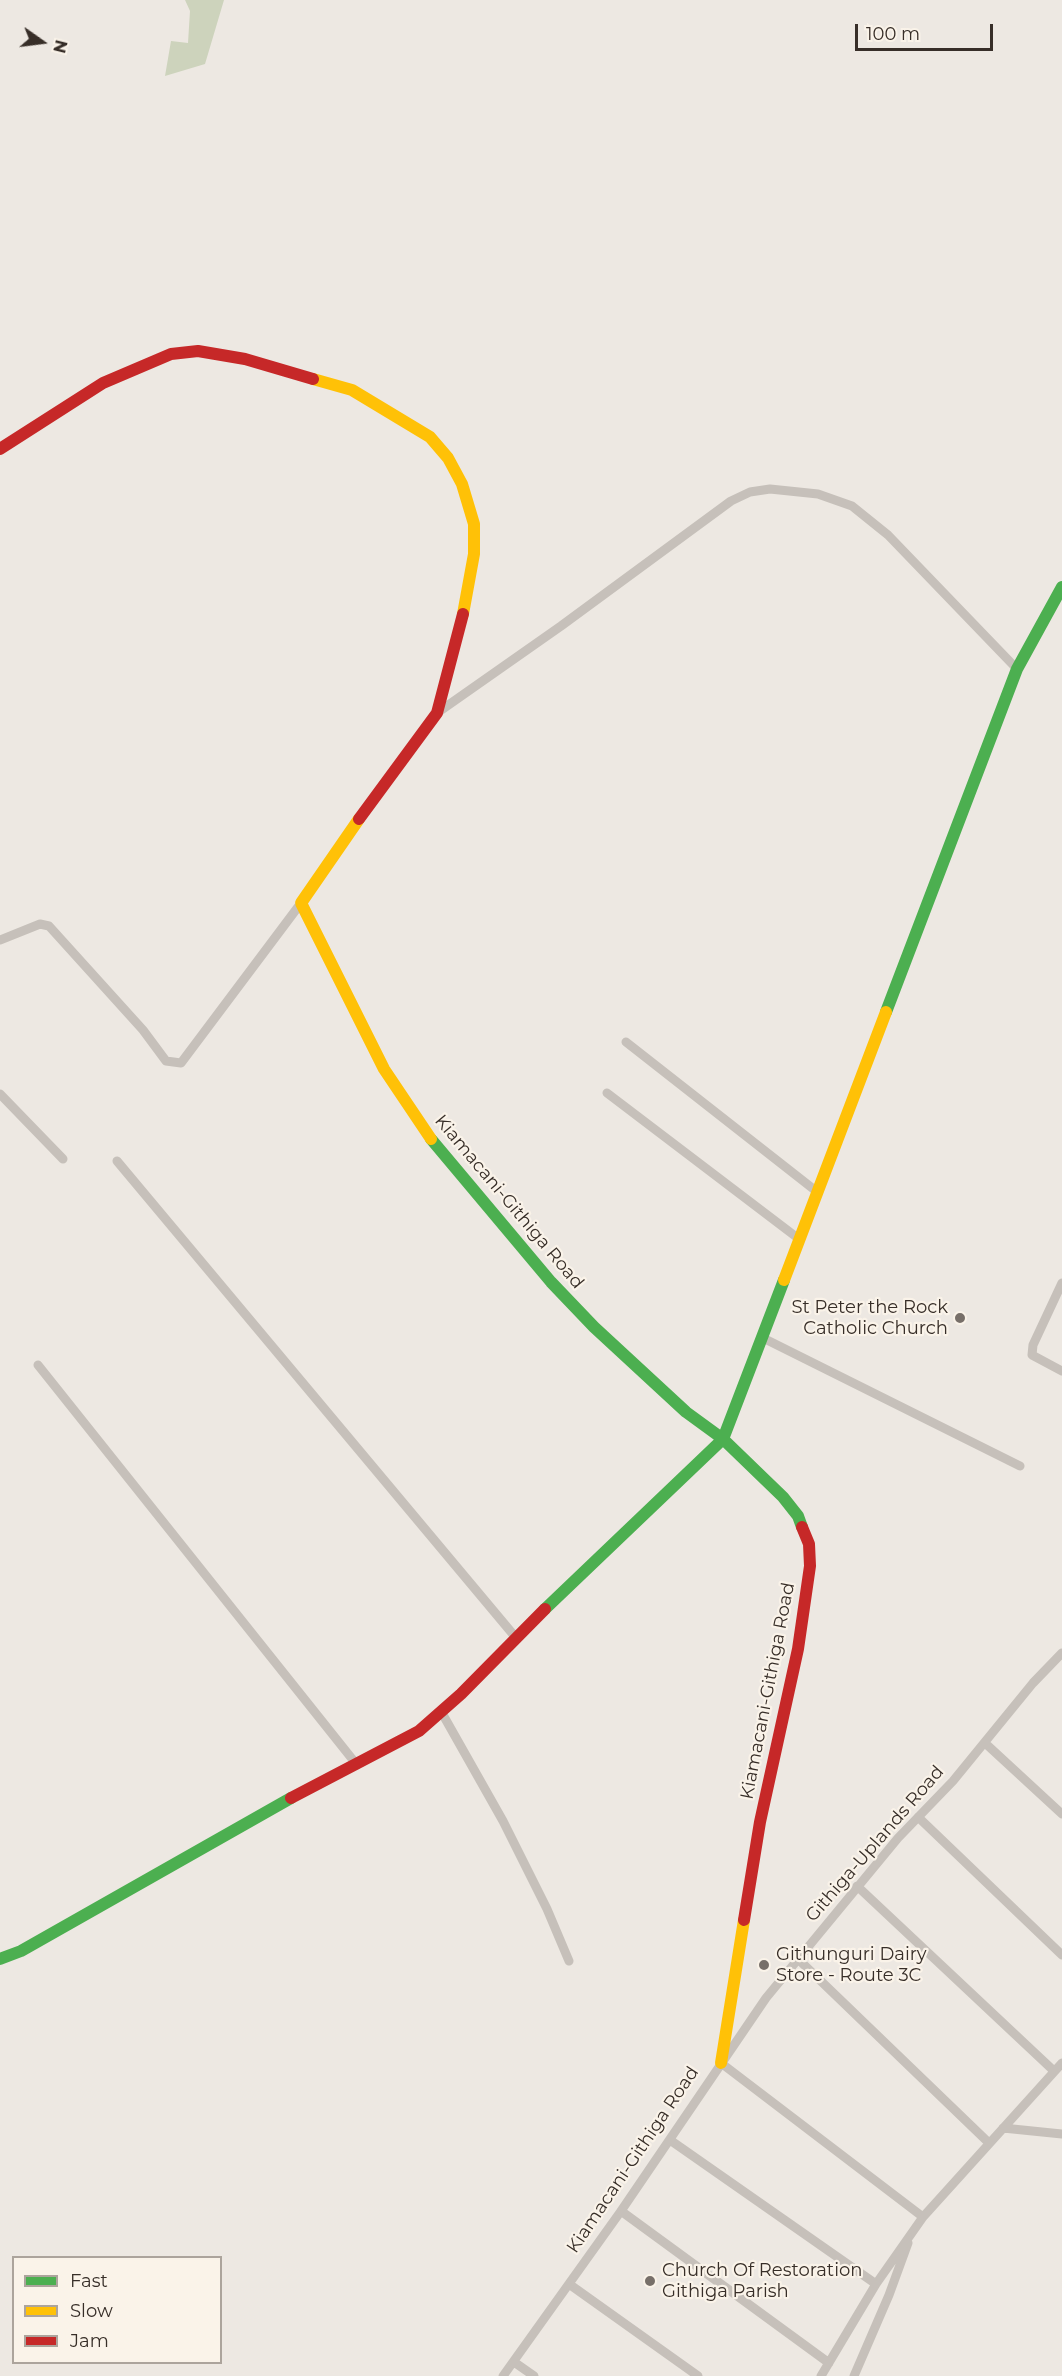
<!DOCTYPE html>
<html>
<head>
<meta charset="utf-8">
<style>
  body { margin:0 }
  #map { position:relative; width:1062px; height:2376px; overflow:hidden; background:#ede8e2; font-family:Montserrat,sans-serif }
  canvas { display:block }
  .legend { position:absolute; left:12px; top:2256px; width:210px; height:108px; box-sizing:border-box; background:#faf3e9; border:2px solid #aca49c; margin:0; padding:8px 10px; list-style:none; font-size:18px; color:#372e28 }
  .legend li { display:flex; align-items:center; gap:12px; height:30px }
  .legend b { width:30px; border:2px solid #aca49c }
  .north { position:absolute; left:12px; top:12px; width:60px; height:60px; -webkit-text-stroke:4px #faf3e9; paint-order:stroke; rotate:104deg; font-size:16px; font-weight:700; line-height:24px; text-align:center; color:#372e28 }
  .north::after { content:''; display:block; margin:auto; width:21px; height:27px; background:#372e28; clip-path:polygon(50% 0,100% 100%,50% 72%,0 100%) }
  .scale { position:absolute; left:855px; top:24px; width:138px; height:27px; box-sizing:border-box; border:3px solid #372e28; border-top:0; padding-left:8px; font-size:18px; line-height:21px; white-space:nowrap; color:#372e28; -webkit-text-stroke:4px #faf3e9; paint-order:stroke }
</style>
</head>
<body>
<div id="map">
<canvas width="1062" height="2376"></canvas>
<ul class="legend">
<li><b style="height:8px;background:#4caf50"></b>Fast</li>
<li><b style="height:8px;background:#ffc107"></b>Slow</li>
<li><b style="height:8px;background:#c62828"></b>Jam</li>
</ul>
<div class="north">N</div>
<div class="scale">100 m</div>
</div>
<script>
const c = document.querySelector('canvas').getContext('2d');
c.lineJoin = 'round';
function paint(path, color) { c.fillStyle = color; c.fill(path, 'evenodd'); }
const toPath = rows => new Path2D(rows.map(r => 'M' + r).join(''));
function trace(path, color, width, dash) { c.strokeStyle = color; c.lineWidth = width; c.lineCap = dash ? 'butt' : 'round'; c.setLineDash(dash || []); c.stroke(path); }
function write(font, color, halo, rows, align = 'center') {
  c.font = font + ' Montserrat,sans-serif'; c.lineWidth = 4.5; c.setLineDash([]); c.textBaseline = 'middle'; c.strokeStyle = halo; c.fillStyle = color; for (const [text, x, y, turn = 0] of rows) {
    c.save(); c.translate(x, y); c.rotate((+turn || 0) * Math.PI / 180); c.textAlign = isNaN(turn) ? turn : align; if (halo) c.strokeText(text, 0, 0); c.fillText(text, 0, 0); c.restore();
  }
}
paint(toPath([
  [185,0,224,0,205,64,165,76,171,41,188,43,190,11]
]), '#cdd3bc');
trace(toPath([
  [437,713,561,626,731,501,750,492,770,489,818,494,852,506,888,535,1017,669],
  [0,940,40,924,49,926,143,1030,166,1061,181,1063,301,903],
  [626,1042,816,1191],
  [607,1093,799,1239],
  [0,1094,63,1159],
  [117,1161,517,1639],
  [1062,1283,1033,1345,1032,1355,1062,1371],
  [763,1338,1020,1466],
  [38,1365,357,1765],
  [442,1713,503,1821,547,1909,569,1961],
  [985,1743,1062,1814],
  [918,1817,1062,1955],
  [857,1886,1054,2071],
  [798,1959,989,2143],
  [721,2063,923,2217],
  [1003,2128,1062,2134],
  [670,2140,876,2284],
  [621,2211,829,2363],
  [569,2284,698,2376],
  [514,2362,534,2376],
  [503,2376,621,2211,766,1998,898,1838,953,1781,1033,1683,1062,1653],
  [821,2376,876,2284,923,2217,1062,2063],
  [854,2376,889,2295,908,2243]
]), '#c6c0ba', 9);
trace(toPath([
  [886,1012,1017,669,1062,587],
  [431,1139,551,1282,594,1327,686,1412,723,1439,783,1497,798,1516,802,1527],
  [545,1609,723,1439,784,1280],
  [0,1959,21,1951,291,1798]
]), '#4caf50', 12);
trace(toPath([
  [313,379,352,390,430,437,448,458,462,484,474,524,474,554,463,614],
  [359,819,301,903,384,1069,431,1139],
  [784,1280,886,1012],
  [721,2063,744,1920]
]), '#ffc107', 12);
trace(toPath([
  [0,449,103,383,171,354,198,351,245,359,313,379],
  [359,819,437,713,463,614],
  [291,1798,419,1731,461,1694,545,1609],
  [744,1920,760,1822,798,1649,810,1566,809,1544,802,1527]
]), '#c62828', 12);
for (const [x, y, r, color] of [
  [960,1318,6,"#776f69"],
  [764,1965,6,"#776f69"],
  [650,2281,6,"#776f69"]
]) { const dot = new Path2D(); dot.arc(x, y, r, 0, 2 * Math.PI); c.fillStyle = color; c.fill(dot); trace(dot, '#faf3e9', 2); }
write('18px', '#372e28', '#faf3e9', [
  ["Kiamacani-Githiga Road",509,1202,50],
  ["Kiamacani-Githiga Road",768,1691,-79],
  ["Githiga-Uplands Road",875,1844,-49],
  ["Kiamacani-Githiga Road",633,2160,-56]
]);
write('18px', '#372e28', '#faf3e9', [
  ["St Peter the Rock",948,1308,"right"],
  ["Catholic Church",948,1329,"right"],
  ["Githunguri Dairy",776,1955],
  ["Store - Route 3C",776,1976],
  ["Church Of Restoration",662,2271],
  ["Githiga Parish",662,2292]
], 'left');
</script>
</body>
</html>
